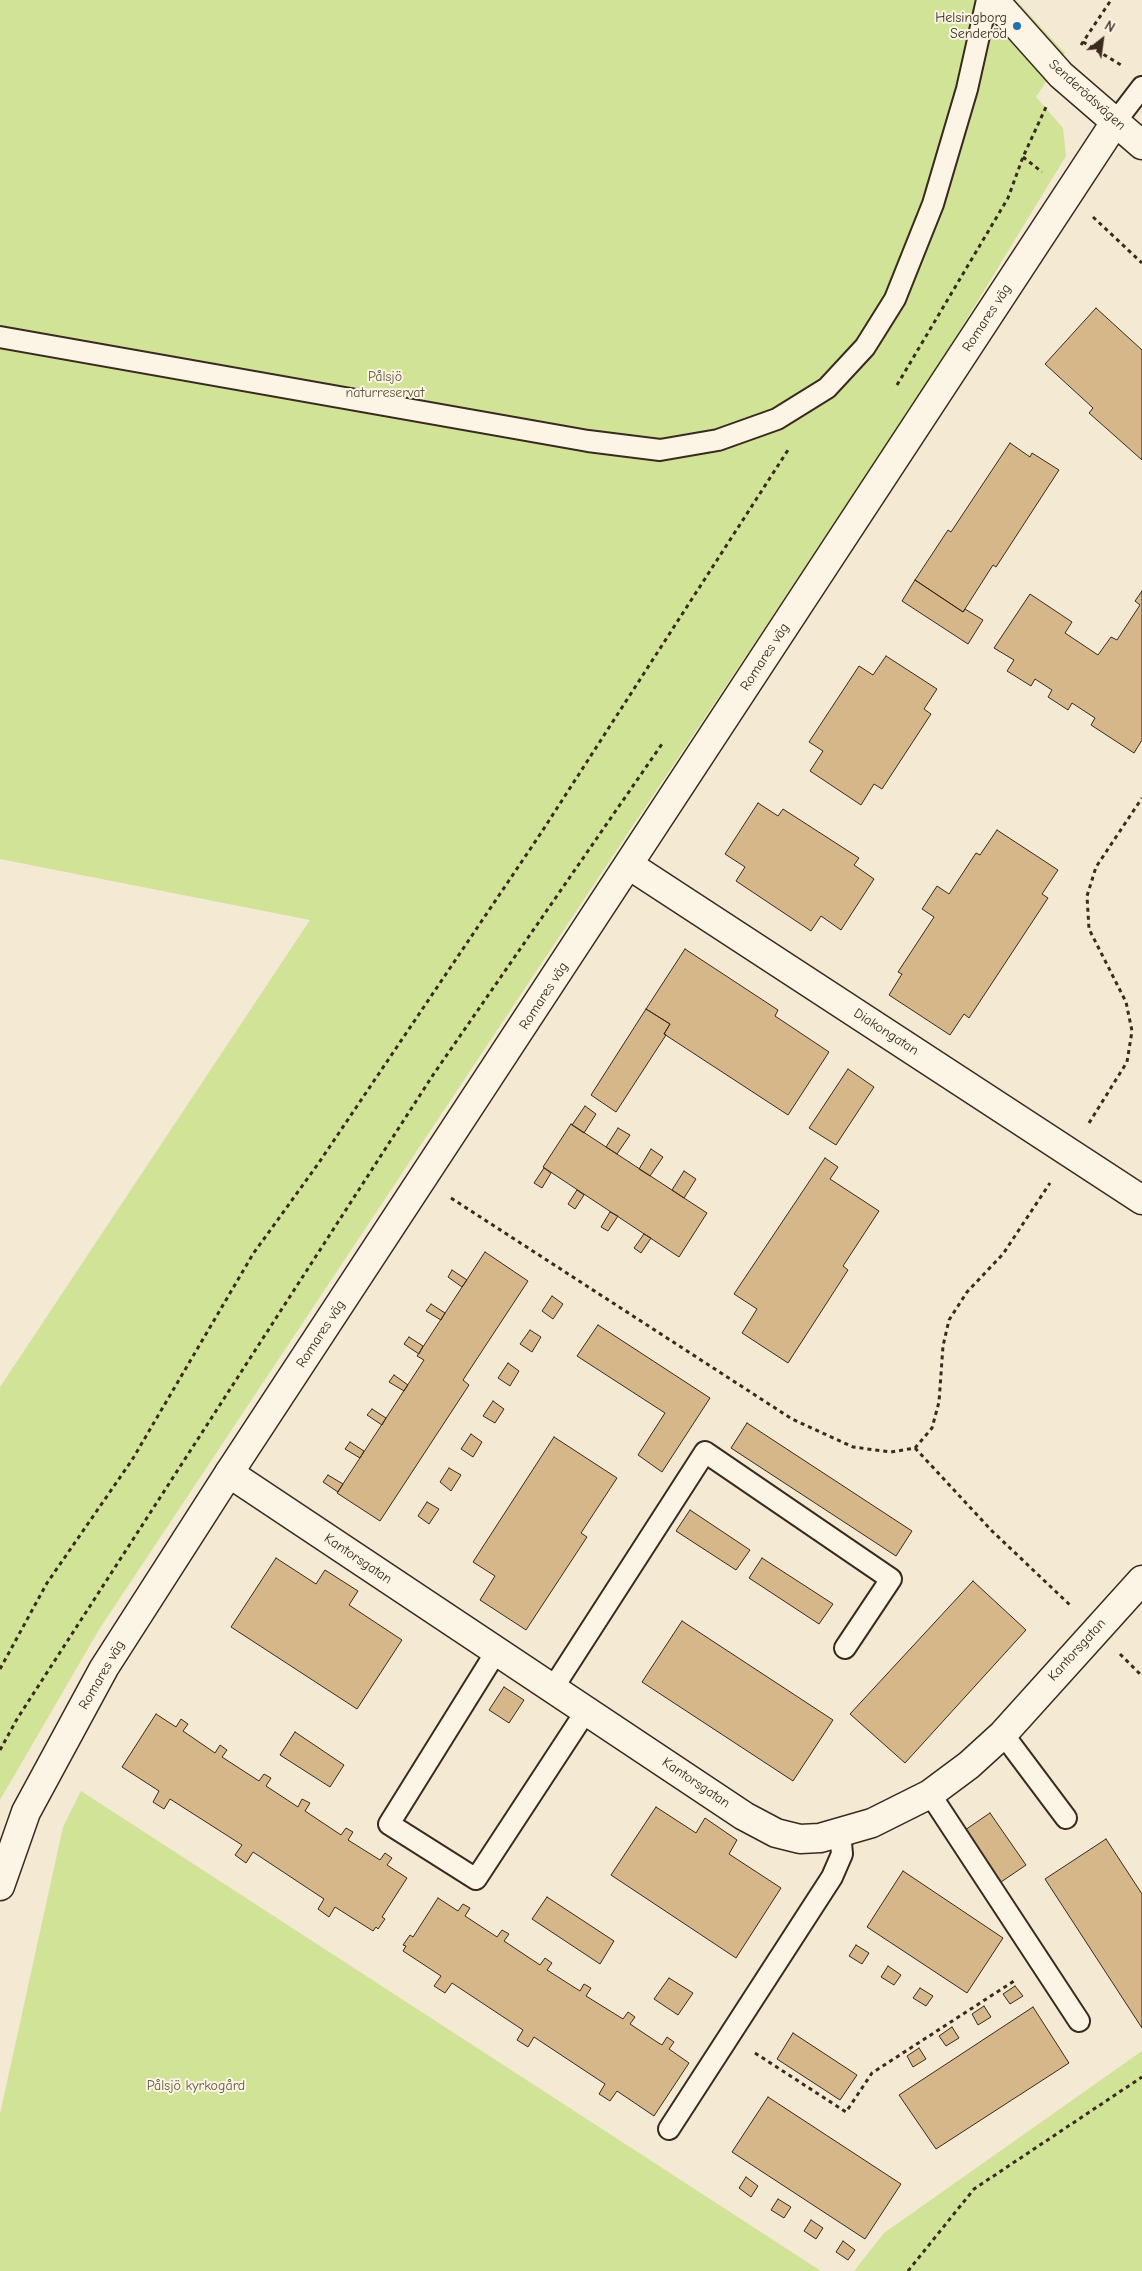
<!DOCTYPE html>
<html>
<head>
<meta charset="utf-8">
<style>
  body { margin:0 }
  #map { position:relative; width:1142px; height:2271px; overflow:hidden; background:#f4e9d3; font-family:"Comic Neue",sans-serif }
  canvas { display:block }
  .north { position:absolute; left:1077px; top:15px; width:50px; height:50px; -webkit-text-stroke:4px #fcf5e5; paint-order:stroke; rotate:30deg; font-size:14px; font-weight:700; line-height:20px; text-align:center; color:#3b2a1e }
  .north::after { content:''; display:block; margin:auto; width:18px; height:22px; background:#3b2a1e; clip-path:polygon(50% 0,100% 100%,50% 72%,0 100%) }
</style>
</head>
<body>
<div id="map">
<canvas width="1142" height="2271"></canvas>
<div class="north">N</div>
</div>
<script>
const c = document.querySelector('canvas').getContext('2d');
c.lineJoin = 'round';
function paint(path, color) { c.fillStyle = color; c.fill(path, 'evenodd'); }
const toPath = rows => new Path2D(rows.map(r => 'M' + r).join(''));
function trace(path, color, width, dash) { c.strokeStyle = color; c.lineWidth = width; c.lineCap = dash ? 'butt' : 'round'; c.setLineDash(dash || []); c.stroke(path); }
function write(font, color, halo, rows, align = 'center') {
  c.font = font + ' "Comic Neue",sans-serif'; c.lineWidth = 4; c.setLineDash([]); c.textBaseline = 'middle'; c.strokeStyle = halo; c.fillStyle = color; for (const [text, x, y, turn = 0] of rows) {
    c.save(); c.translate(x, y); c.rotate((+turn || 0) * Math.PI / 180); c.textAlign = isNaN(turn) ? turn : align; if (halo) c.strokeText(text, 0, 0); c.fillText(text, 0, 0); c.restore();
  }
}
paint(toPath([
  [0,0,1016,0,1065,53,1036,97,1063,128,1066,156,935,371,100,1628,0,1800,0,1387,310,920,0,859],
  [81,1791,821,2271,0,2271,0,2114,63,1827],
  [1142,2051,1142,2271,854,2271,884,2233]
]), '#d0e397');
const building = toPath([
  [1096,308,1142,350,1142,460,1089,413,1093,408,1045,364,1096,308],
  [1010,443,1030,457,1032,453,1059,470,996,567,993,565,963,612,915,580,948,530,951,532,1010,443],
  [915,580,963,612,965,609,983,620,968,644,902,601,915,580],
  [1142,591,1142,740,1134,753,1091,725,1095,718,1072,703,1068,710,1048,697,1052,690,1035,679,1031,686,1007,671,1014,660,994,648,1030,594,1072,622,1065,633,1098,655,1111,637,1117,640,1140,605,1135,601,1142,591],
  [886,656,937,689,924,709,931,714,882,789,874,784,861,805,810,771,823,751,809,742,859,666,873,675,886,656],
  [758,803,778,816,783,809,859,858,854,865,874,879,841,930,821,916,811,931,736,881,745,867,725,854,758,803],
  [997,830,1058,870,1042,894,1048,898,969,1018,964,1014,950,1035,889,995,902,974,898,972,934,917,922,909,937,886,949,894,976,853,980,855,997,830],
  [685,949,778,1010,775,1016,829,1052,788,1115,664,1034,670,1024,646,1009,685,949],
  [646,1009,670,1024,664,1034,666,1035,616,1112,591,1095,646,1009],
  [848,1069,874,1087,836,1145,809,1128,848,1069],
  [585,1106,596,1114,584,1133,572,1125,585,1106],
  [571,1124,707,1213,679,1257,543,1167,571,1124],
  [618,1128,630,1135,617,1154,606,1147,618,1128],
  [651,1149,663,1157,650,1176,639,1169,651,1149],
  [825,1158,838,1167,830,1179,879,1211,843,1266,848,1270,788,1363,742,1333,757,1309,734,1294,825,1158],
  [544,1168,551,1173,542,1188,534,1183,544,1168],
  [684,1171,696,1179,684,1198,672,1190,684,1171],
  [577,1190,584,1195,575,1209,568,1204,577,1190],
  [610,1212,618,1216,608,1231,601,1227,610,1212],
  [644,1234,651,1238,641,1253,634,1248,644,1234],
  [485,1252,528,1281,463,1380,469,1385,380,1521,337,1493,424,1360,417,1356,485,1252],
  [452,1270,467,1280,462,1287,448,1277,452,1270],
  [552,1296,563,1304,553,1319,542,1311,552,1296],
  [431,1304,445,1313,441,1320,426,1311,431,1304],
  [598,1325,710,1398,662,1472,638,1455,665,1413,577,1356,598,1325],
  [530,1330,541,1337,532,1352,520,1344,530,1330],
  [409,1337,423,1346,419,1354,404,1344,409,1337],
  [508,1363,519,1371,510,1386,498,1378,508,1363],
  [394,1375,408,1385,404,1391,389,1382,394,1375],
  [493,1401,504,1409,495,1423,483,1416,493,1401],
  [372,1409,386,1418,382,1425,367,1415,372,1409],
  [747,1423,912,1531,896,1556,731,1448,747,1423],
  [471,1434,482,1442,473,1457,461,1449,471,1434],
  [554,1437,617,1478,581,1533,587,1537,526,1630,480,1600,495,1576,473,1562,554,1437],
  [350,1442,364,1451,360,1458,345,1449,350,1442],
  [449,1468,461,1475,451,1491,440,1482,449,1468],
  [328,1475,343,1484,338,1492,323,1482,328,1475],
  [427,1502,439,1509,429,1524,418,1516,427,1502],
  [690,1510,750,1550,736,1570,676,1531,690,1510],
  [276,1558,316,1584,325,1570,358,1591,349,1605,402,1640,357,1709,231,1627,276,1558],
  [762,1558,833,1604,819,1624,749,1578,762,1558],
  [973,1581,1026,1630,905,1763,850,1714,973,1581],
  [682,1621,833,1720,793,1781,642,1682,682,1621],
  [504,1687,524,1700,509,1723,489,1710,504,1687],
  [156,1714,176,1727,181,1719,188,1724,183,1731,215,1753,220,1745,227,1750,222,1757,259,1781,264,1774,271,1778,266,1786,298,1807,302,1799,310,1803,305,1811,341,1835,346,1828,353,1832,348,1840,380,1860,385,1853,392,1858,387,1865,407,1878,382,1917,385,1919,378,1929,376,1927,373,1931,335,1907,329,1917,318,1909,324,1899,253,1852,246,1863,235,1855,242,1845,170,1799,164,1809,153,1802,159,1791,122,1767,156,1714],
  [295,1732,344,1765,330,1787,280,1755,295,1732],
  [656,1807,696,1833,705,1818,737,1840,729,1854,781,1888,736,1958,611,1875,656,1807],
  [990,1813,1026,1865,1001,1882,965,1830,990,1813],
  [1106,1839,1142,1894,1142,2028,1045,1879,1106,1839],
  [903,1871,1003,1938,967,1993,867,1927,903,1871],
  [547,1897,614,1941,600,1964,532,1919,547,1897],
  [438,1898,458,1911,463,1904,470,1908,465,1916,497,1937,502,1930,509,1934,504,1941,540,1965,545,1958,552,1963,547,1970,580,1991,584,1984,591,1988,586,1996,623,2019,628,2012,635,2017,630,2024,657,2042,662,2045,667,2037,674,2042,669,2049,689,2063,654,2116,617,2091,610,2101,599,2094,605,2084,534,2037,528,2047,517,2040,523,2030,452,1983,445,1993,434,1986,441,1976,403,1951,406,1946,403,1945,410,1935,413,1937,438,1898],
  [856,1945,869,1953,862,1964,849,1956,856,1945],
  [888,1966,901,1975,894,1985,881,1977,888,1966],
  [669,1978,693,1993,678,2015,654,1999,669,1978],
  [1015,1986,1023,1996,1010,2004,1003,1994,1015,1986],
  [920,1988,933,1996,926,2006,913,1998,920,1988],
  [984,2006,991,2017,978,2025,972,2014,984,2006],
  [1033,2007,1069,2063,936,2149,899,2095,1033,2007],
  [952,2027,959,2038,946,2046,939,2036,952,2027],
  [793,2033,857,2075,840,2100,777,2059,793,2033],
  [919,2048,926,2059,913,2067,907,2056,919,2048],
  [768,2097,901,2184,865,2239,732,2152,768,2097],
  [746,2177,758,2186,751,2197,739,2188,746,2177],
  [778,2199,791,2207,784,2218,771,2210,778,2199],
  [811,2220,823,2228,816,2239,804,2231,811,2220],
  [843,2241,855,2250,848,2260,836,2252,843,2241]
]);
paint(building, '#d5b789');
trace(building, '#3b2a1e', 1);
const service = toPath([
  [1116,121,1142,87],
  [0,337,588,441,660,450,718,440,777,419,827,388,865,347,895,299,933,204,967,89,987,0],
  [496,1652,389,1824,476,1879,586,1711],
  [553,1688,705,1452,891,1579,845,1648],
  [1003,1734,1066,1818],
  [930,1794,1079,2021],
  [669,2129,832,1877,842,1854,840,1832]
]);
const minor = toPath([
  [629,865,1142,1200],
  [229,1473,744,1816,776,1833,800,1839,820,1838,872,1823,930,1794,969,1765,1003,1734,1142,1580]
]);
const tertiary = toPath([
  [994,0,1061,75,1142,145],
  [0,1886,26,1812,104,1668,229,1473,1116,121]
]);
trace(service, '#3b2a1e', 24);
trace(minor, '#3b2a1e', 31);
trace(tertiary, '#3b2a1e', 31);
trace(toPath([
  [1083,42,1121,65],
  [1081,45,1111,0],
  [1023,157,1042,172],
  [1093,217,1142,263],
  [897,385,1008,198,1023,157,1046,107],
  [1089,1123,1127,1062,1132,1031,1126,1002,1089,929,1087,896,1096,867,1142,798],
  [451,1198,792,1419,853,1447,891,1452,915,1448,932,1428,939,1402,943,1346,949,1320,967,1292,1003,1254,1050,1183],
  [915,1448,992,1531,1071,1606],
  [1120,1654,1142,1676],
  [0,1669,47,1583,132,1460,253,1254,318,1164,541,833,788,450],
  [0,1750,17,1719,433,1075,662,744],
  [755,2053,846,2112,872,2073,1014,1981],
  [908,2271,974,2189,1142,2077]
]), '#3b2a1e', 3, [4, 4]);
trace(service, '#fcf5e5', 20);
trace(minor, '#fcf5e5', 28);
trace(tertiary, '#fcf5e5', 28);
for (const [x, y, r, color] of [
  [1017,26,5,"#1f6fb2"]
]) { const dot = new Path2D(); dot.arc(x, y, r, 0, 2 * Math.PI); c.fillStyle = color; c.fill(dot); trace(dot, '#fcf5e5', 2); }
write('14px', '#3b2a1e', '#fcf5e5', [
  ["Helsingborg",1007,18],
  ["Senderöd",1007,34]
], 'right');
write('14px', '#3b2a1e', '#fcf5e5', [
  ["Senderödsvägen",1087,95,42],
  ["Romares väg",987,318,-57],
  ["Romares väg",765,657,-57],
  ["Romares väg",544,996,-57],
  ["Diakongatan",886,1032,33],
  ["Romares väg",321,1334,-57],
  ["Kantorsgatan",358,1559,34],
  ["Kantorsgatan",1077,1650,-48],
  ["Romares väg",102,1675,-60],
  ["Kantorsgatan",696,1783,34]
]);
write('14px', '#60583c', '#fcf5e5', [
  ["Pålsjö",385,377],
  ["naturreservat",385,393],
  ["Pålsjö kyrkogård",196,2086]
]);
</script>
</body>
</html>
